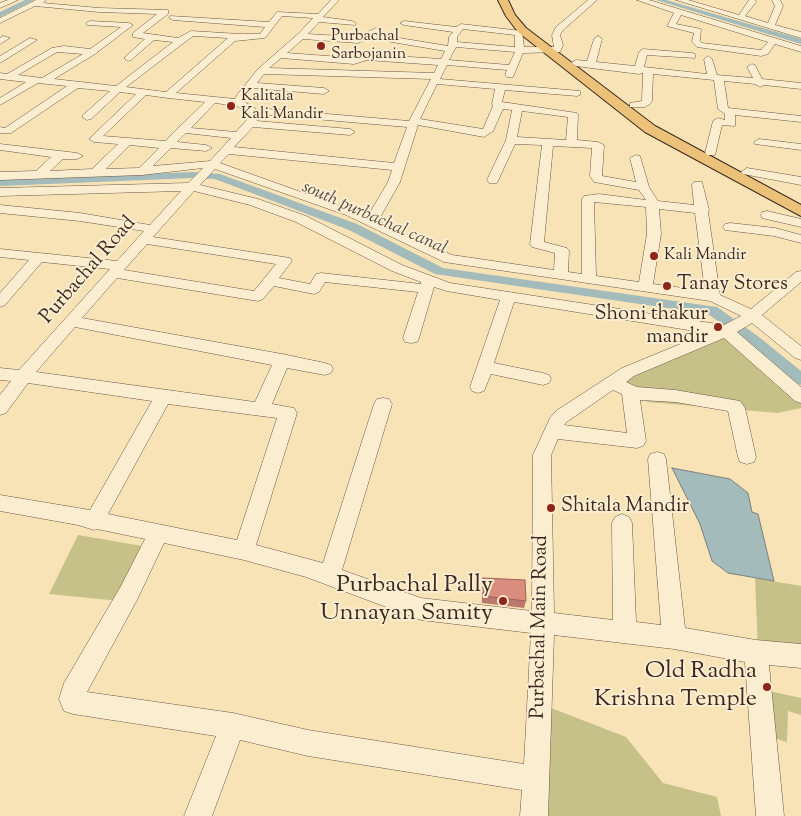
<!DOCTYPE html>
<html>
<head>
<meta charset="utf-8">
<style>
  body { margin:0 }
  canvas { display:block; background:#f8e3b6 }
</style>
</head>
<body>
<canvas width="801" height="816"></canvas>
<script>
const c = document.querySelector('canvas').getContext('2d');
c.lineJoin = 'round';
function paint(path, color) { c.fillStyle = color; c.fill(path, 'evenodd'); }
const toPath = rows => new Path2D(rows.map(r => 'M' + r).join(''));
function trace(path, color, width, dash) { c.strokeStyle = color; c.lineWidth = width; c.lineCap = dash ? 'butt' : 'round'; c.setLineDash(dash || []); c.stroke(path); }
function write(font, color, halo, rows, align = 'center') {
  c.font = font + ' "Sorts Mill Goudy",serif'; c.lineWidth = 4; c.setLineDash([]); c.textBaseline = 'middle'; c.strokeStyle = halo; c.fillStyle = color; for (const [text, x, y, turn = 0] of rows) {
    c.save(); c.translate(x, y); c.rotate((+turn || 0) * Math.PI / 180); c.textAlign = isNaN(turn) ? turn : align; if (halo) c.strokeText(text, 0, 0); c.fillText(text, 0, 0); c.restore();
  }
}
paint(toPath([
  [727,334,801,394,801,408,778,413,648,402,627,393,616,385,629,374],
  [78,535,148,547,120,601,49,594],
  [755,578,801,586,801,652,758,649],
  [760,689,801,698,801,715,788,711,787,742,763,735],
  [551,708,626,737,663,783,717,797,721,816,543,816]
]), '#c5c188');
const water = toPath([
  [672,468,730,479,748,493,752,512,758,514,774,581,728,573,712,561,700,524,672,468]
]);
paint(water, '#a3bbba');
trace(water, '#7a807c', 1);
paint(toPath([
  [25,0,34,0,0,17,0,12,25,0],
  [656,0,666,0,801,39,801,44,656,0],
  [193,172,220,174,357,224,443,268,717,307,759,337,801,371,801,385,795,383,749,343,708,314,435,274,349,230,215,179,193,178,0,186,0,180,193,172]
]), '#a3bbba');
const minor = toPath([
  [8,0,18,0,0,8,0,3,8,0],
  [36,0,46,0,43,3,99,8,168,10,168,14,143,33,178,38,191,31,240,34,260,34,265,27,173,20,169,18,170,16,269,22,277,12,318,14,331,0,339,0,323,17,352,21,356,23,355,25,319,22,308,34,357,37,376,28,380,30,375,34,448,46,449,37,453,32,404,25,400,23,404,21,456,27,461,24,522,31,524,47,554,47,552,35,556,27,588,0,597,0,563,30,560,35,563,45,560,52,523,53,513,77,507,77,505,75,507,70,447,65,440,79,580,91,580,95,577,96,505,90,502,102,577,113,578,115,577,140,598,142,604,145,602,176,636,182,630,158,636,155,640,156,649,187,658,201,694,205,692,185,694,182,702,182,709,210,708,212,720,295,751,309,796,272,801,271,801,282,762,315,801,346,801,360,795,358,752,323,737,332,801,387,801,403,795,401,724,338,634,376,626,382,637,387,675,390,740,401,745,408,756,457,754,462,747,464,740,462,738,457,728,411,675,402,640,400,646,441,643,446,637,448,558,439,551,455,554,613,613,620,612,523,615,517,622,514,629,517,632,523,636,622,661,625,648,459,650,454,657,452,664,454,666,459,685,628,756,640,801,644,801,668,769,665,784,816,756,816,745,662,674,649,554,635,548,816,520,816,522,790,308,756,240,740,212,816,184,816,216,736,73,714,64,711,59,699,64,683,121,586,145,539,97,529,94,530,78,525,0,511,0,495,90,510,152,401,28,383,6,413,0,415,0,395,11,381,0,380,0,368,19,370,110,269,42,262,5,305,0,307,0,293,29,260,0,257,0,249,117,261,144,231,80,221,0,213,0,205,80,213,150,225,181,191,0,196,0,188,188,183,203,168,142,175,0,180,0,172,36,171,51,157,0,150,0,144,77,153,83,156,77,159,63,159,50,171,92,169,118,144,94,142,89,139,136,94,120,92,91,119,87,120,82,117,83,115,110,91,78,88,11,133,0,133,0,127,5,128,67,86,38,83,0,105,0,98,26,82,0,79,0,73,7,74,52,48,64,46,90,49,121,27,87,25,86,23,90,21,129,23,133,25,95,54,54,79,116,86,173,42,154,40,131,60,128,61,124,58,145,39,133,37,133,33,157,14,99,12,35,6,0,23,0,18,36,0],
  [282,16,313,18,299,33,258,69,237,95,235,99,176,93,235,41,265,38,282,16],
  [463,29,515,35,515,47,457,42,457,37,463,29],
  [193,36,228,38,166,92,126,87,193,36],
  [368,38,445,51,441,59,365,54,354,58,287,53,303,39,358,43,368,38],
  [456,47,515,52,509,65,449,60,456,47],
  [57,52,83,54,42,78,18,75,57,52],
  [281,58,354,64,367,60,438,65,434,73,269,68,281,58],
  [264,74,431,79,409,121,269,109,259,111,245,102,245,97,252,88,324,94,329,91,324,88,257,83,264,74],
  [437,84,495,89,492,104,493,106,483,129,420,119,437,84],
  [146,95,168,98,205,102,165,141,103,136,146,95],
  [215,103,237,106,251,115,236,132,191,128,215,103],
  [503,109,512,110,506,140,487,180,489,183,497,183,515,144,542,145,530,244,532,247,555,253,554,270,452,255,378,221,400,182,418,125,484,137,493,131,503,109],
  [522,111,568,117,566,140,517,137,522,111],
  [269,115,407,127,394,163,234,147,253,127,350,135,355,132,350,129,257,121,260,117,269,115],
  [186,133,231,138,210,161,153,166,171,148,206,151,212,148,206,145,177,142,186,133],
  [130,145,159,148,139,168,106,169,130,145],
  [553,146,592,148,590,176,594,182,639,190,646,200,599,194,584,196,582,199,582,274,568,272,569,251,567,248,544,242,553,146],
  [229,154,392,170,388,182,368,216,220,163,229,154],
  [215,169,346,215,444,262,710,301,741,316,724,325,450,283,402,265,306,216,258,199,200,185,215,169],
  [194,191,250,205,296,222,392,271,421,282,421,284,321,273,316,274,310,284,279,278,292,261,290,258,153,237,194,191],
  [594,202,646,207,647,234,639,282,596,276,594,202],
  [659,209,695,213,705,291,653,284,661,234,659,209],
  [147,244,276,264,254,291,124,270,147,244],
  [117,278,258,301,263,299,274,286,314,294,319,292,325,282,418,292,403,338,405,342,411,343,417,342,419,338,434,287,447,291,500,300,470,387,472,391,478,393,484,391,491,374,543,385,549,383,551,379,549,375,543,373,494,363,514,302,707,333,622,368,556,411,550,418,533,455,532,611,421,598,342,570,392,404,389,399,383,398,377,399,374,404,323,563,256,545,297,413,294,408,272,404,287,368,325,375,331,373,333,369,331,365,325,363,282,354,82,318,117,278],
  [75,327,272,365,255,402,36,372,75,327],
  [613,390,622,394,627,433,564,425,568,421,613,390],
  [168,404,277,418,237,540,108,514,168,404],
  [164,543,244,560,306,577,421,620,531,633,524,764,308,730,233,713,87,692,137,600,164,543],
  [637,0,649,0,801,46,801,52,775,44,768,54,761,56,697,47,692,42,694,33,667,26,674,13,637,0],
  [681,15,768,42,761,50,702,43,700,41,701,29,676,24,681,15],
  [676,0,688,0,739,15,749,0,755,0,756,2,745,16,768,23,775,6,772,0,780,0,783,6,775,25,801,32,801,38,676,0],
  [3,36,10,38,0,44,0,38,3,36],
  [598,36,602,39,596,62,635,66,639,52,643,49,692,53,695,54,695,58,647,55,644,67,707,74,704,59,708,56,712,59,717,75,753,78,747,67,752,64,755,65,762,79,801,83,801,89,764,85,760,87,755,84,724,81,728,108,801,116,801,122,735,115,735,126,722,125,715,155,707,155,705,153,713,121,718,118,725,120,725,114,718,109,714,80,653,74,652,101,650,104,645,107,630,107,630,103,642,101,643,73,639,74,591,68,576,66,571,63,576,60,587,61,594,39,598,36],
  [30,38,37,40,0,63,0,56,30,38],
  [759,139,801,144,801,150,755,144,754,142,759,139],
  [747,168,801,177,801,185,743,174,741,172,747,168],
  [767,211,801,219,801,227,762,218,761,215,762,212,767,211],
  [730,223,775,228,801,235,801,243,774,236,725,230,723,227,725,224,730,223]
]);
const major = toPath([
  [498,0,508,0,515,15,526,28,655,126,801,205,801,216,645,132,518,32,506,16,498,0]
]);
trace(minor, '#6b5746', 1);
trace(major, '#3c2820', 2);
paint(minor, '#faedd0');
paint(major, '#ecc27b');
paint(toPath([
  [483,578,526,601,524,608,482,603,482,585]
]), '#bb796d');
const building = toPath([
  [483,578,525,580,526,601,484,596,483,578]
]);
paint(building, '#da8d7f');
trace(building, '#996359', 1);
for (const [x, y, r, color] of [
  [321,46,5,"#8f2418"],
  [231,106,5,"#8f2418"],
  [654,256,5,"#8f2418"],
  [667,286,5,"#8f2418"],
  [718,327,5,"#8f2418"],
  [551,508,5,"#8f2418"],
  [503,601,5,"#8f2418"],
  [767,687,5,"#8f2418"]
]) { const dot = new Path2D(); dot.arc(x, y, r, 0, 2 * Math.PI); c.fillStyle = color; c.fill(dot); trace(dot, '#faedd0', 2); }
write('16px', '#3c2820', '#faedd0', [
  ["Purbachal",331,37],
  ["Sarbojanin",331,55],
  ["Kalitala",241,97],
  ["Kali Mandir",241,115],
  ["Kali Mandir",664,256]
], 'left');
write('italic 18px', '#564d46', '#faedd0', [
  ["south purbachal canal",374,219,24]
]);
write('20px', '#3c2820', '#faedd0', [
  ["Purbachal Road",89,271,-49],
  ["Purbachal Main Road",541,627,-89]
]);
write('20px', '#3c2820', '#faedd0', [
  ["Tanay Stores",677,286],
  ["Shoni thakur",708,316,"right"],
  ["mandir",708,339,"right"],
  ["Shitala Mandir",561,508]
], 'left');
write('24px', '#3c2820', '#faedd0', [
  ["Purbachal Pally",493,587],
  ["Unnayan Samity",493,615],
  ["Old Radha",757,673],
  ["Krishna Temple",757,701]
], 'right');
</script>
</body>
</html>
